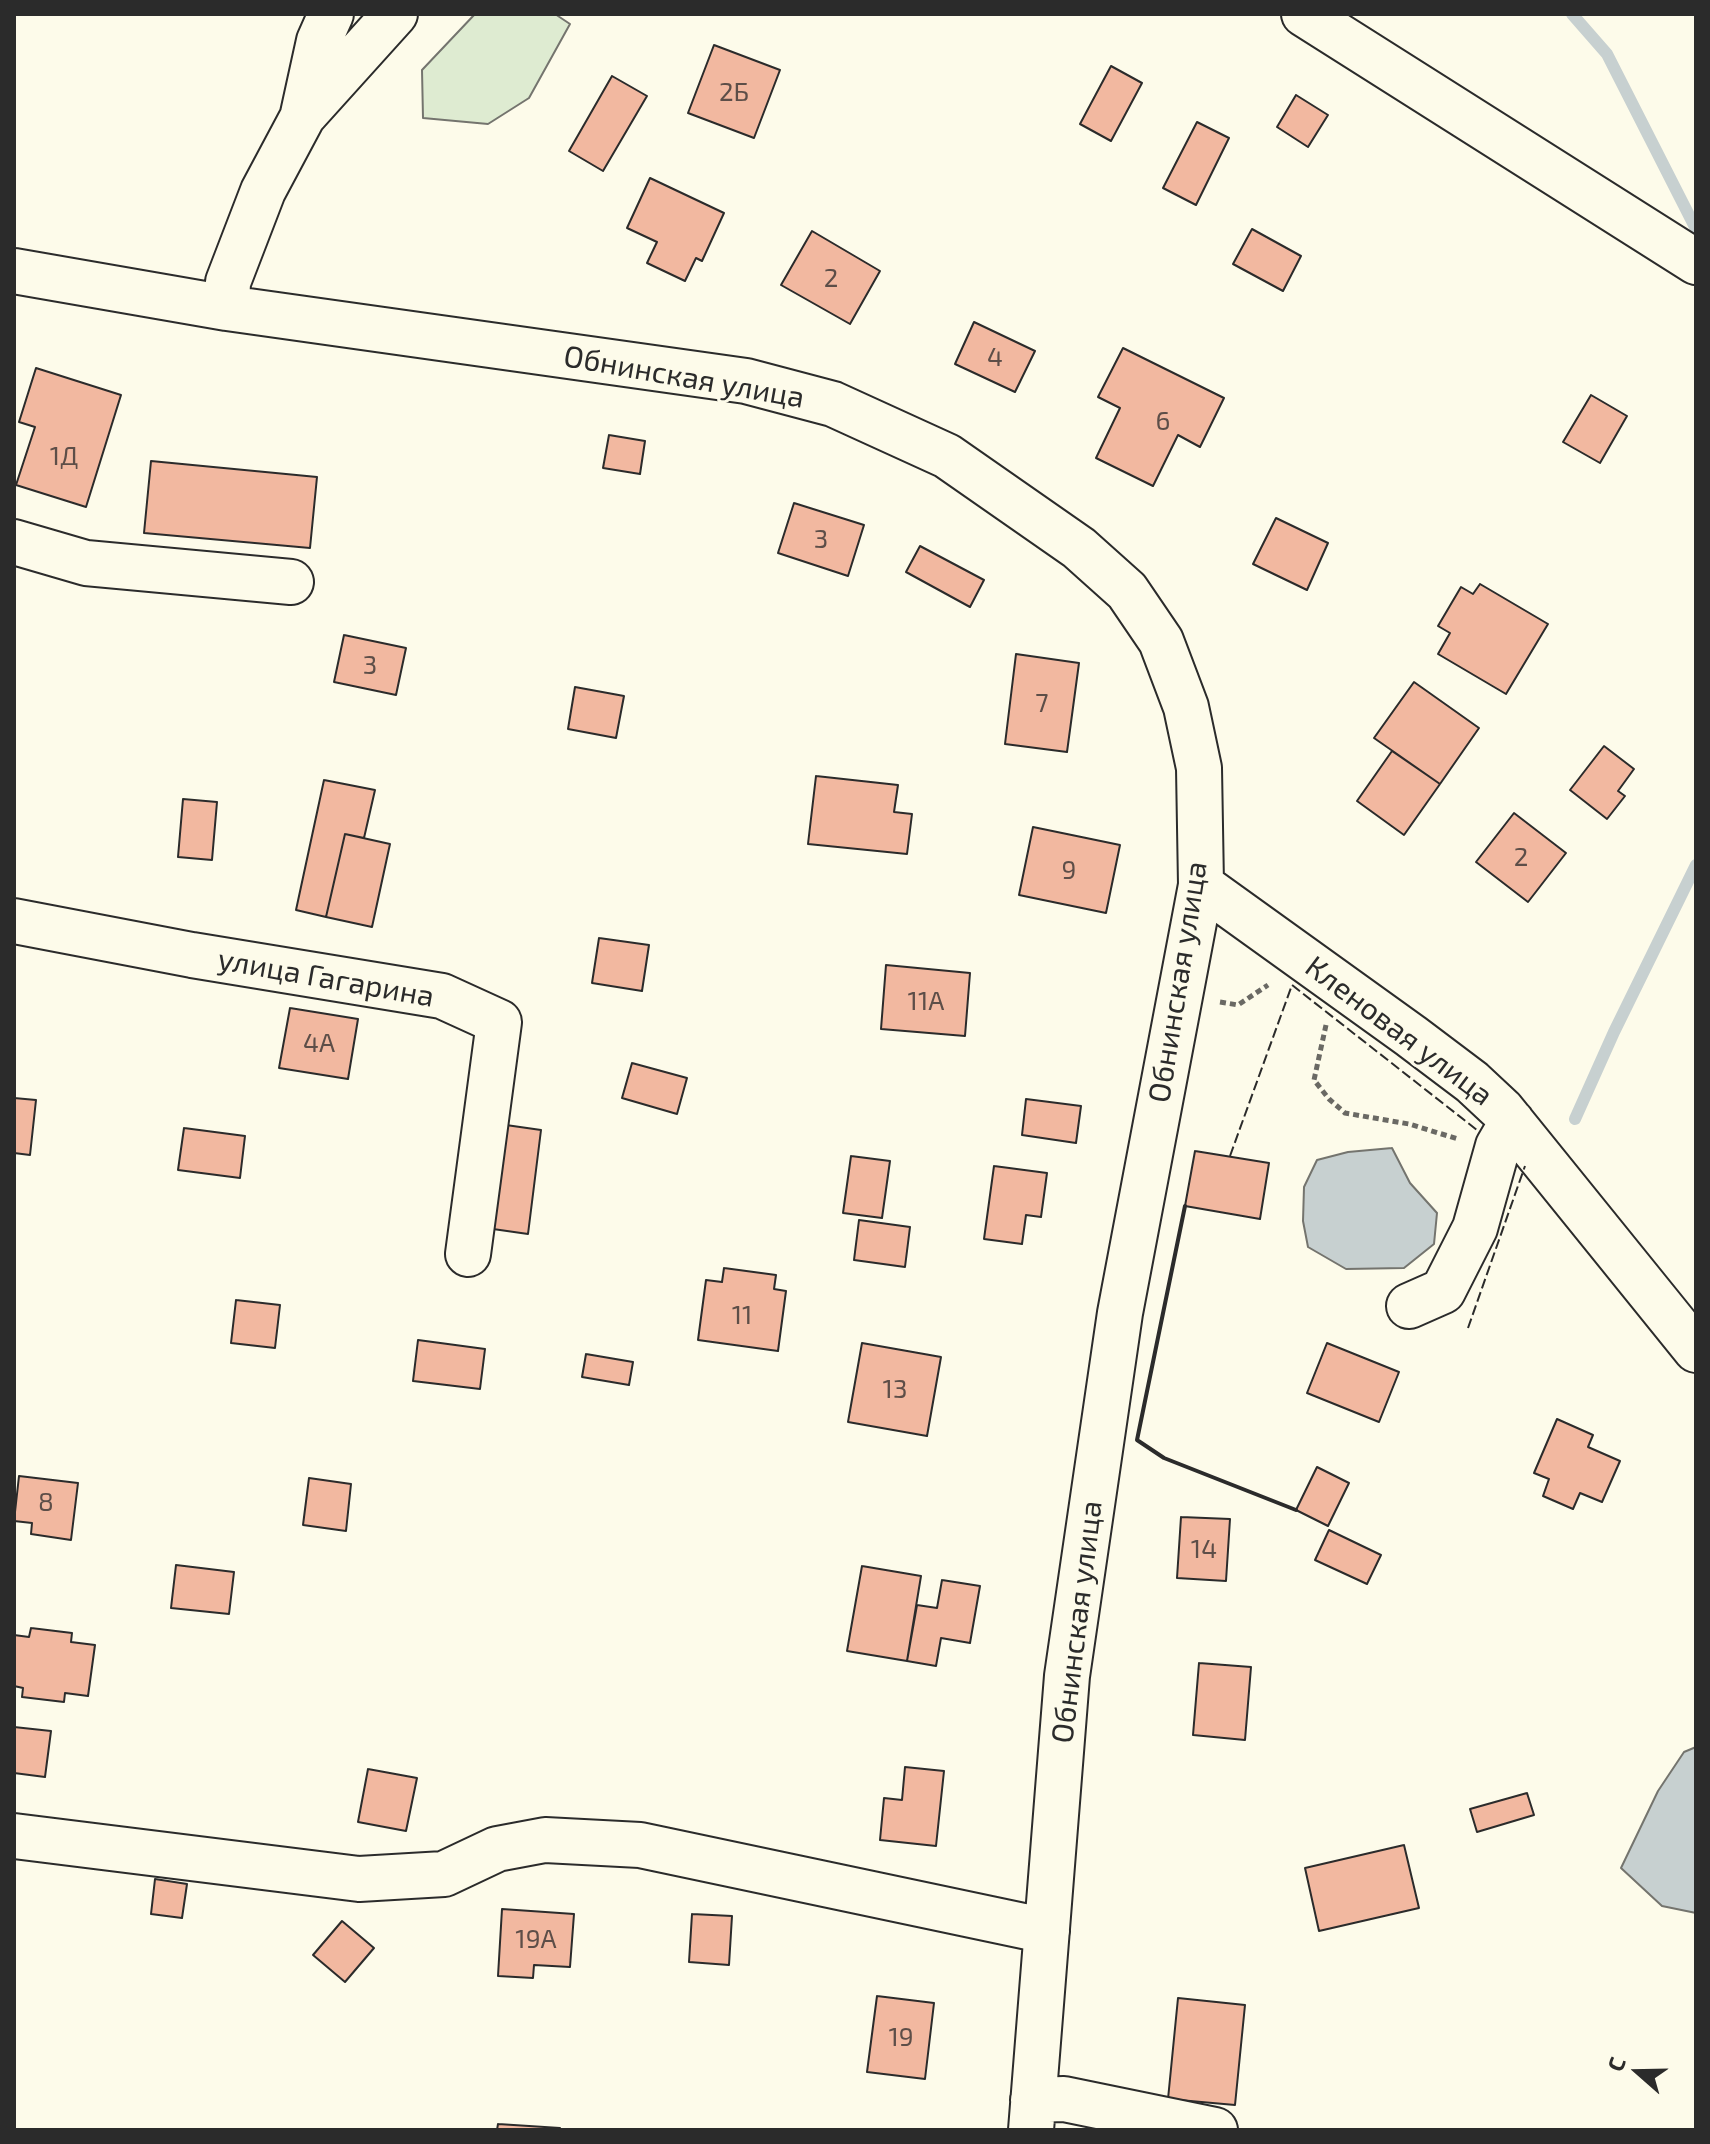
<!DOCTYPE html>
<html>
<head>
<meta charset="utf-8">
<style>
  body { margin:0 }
  #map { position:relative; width:1710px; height:2144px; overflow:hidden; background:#fdfbea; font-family:"Exo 2",sans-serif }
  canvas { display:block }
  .frame { position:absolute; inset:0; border:16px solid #2b2b2b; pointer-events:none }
  .north { position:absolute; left:1598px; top:2032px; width:80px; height:80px; -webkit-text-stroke:6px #fdfbea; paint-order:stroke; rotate:290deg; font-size:22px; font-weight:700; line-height:32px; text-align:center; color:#2b2b2b }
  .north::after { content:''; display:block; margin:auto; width:28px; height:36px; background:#2b2b2b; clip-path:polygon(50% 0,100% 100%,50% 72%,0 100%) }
</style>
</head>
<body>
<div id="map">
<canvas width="1710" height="2144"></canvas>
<div class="frame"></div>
<div class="north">С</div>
</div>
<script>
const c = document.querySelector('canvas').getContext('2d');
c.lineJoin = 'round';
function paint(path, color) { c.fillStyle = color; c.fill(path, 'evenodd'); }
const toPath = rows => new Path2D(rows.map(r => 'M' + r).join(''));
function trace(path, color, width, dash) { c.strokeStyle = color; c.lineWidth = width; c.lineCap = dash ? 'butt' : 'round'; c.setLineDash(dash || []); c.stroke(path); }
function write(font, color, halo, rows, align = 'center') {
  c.font = font + ' "Exo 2",sans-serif'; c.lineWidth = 6; c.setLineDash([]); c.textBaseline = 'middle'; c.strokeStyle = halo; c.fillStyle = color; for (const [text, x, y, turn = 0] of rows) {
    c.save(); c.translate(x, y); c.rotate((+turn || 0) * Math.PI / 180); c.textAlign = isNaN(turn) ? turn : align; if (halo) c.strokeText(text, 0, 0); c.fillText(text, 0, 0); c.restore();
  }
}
const green = toPath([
  [475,14,555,14,570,24,529,98,488,124,423,118,422,70,475,14]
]);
paint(green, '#deebd1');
trace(green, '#74746e', 2);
const water = toPath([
  [1392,1148,1410,1183,1437,1213,1434,1244,1404,1268,1346,1269,1308,1247,1303,1221,1304,1187,1317,1160,1348,1152,1392,1148],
  [1696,1747,1696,1913,1662,1906,1621,1868,1658,1791,1684,1752,1696,1747]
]);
paint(water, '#c7d0d0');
trace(water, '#74746e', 2);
trace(toPath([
  [1572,14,1607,54,1696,229],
  [1575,1119,1614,1032,1696,865]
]), '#c7d0d0', 12);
const building = toPath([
  [714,45,780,70,754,138,688,113,714,45],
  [1111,66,1142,83,1111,141,1080,124,1111,66],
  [612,76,647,96,603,171,569,151,612,76],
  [1296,95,1328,115,1308,147,1277,127,1296,95],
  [1197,122,1229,138,1196,205,1163,188,1197,122],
  [650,178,724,213,702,261,696,258,685,281,647,263,657,242,627,228,650,178],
  [1252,229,1301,256,1283,291,1233,264,1252,229],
  [812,231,880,271,850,324,781,285,812,231],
  [974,322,1035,351,1015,392,955,364,974,322],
  [1123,348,1224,398,1200,447,1178,435,1153,486,1096,458,1120,408,1098,397,1123,348],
  [36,368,121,395,86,507,16,485,35,427,19,422,36,368],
  [1591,395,1627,416,1600,463,1563,442,1591,395],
  [609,435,645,441,640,474,603,468,609,435],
  [151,461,317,477,310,548,144,533,151,461],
  [794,503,864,525,848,576,778,553,794,503],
  [1276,518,1328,543,1307,590,1253,564,1276,518],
  [920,546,984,580,970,607,906,572,920,546],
  [1480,584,1548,624,1506,694,1438,654,1450,633,1438,626,1461,587,1473,594,1480,584],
  [344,635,406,648,396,695,334,682,344,635],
  [1016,654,1079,663,1067,752,1005,744,1016,654],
  [1414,682,1479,728,1440,784,1374,738,1414,682],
  [575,687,624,696,616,738,568,729,575,687],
  [1604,746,1634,769,1618,791,1625,796,1607,819,1570,790,1604,746],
  [1392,751,1440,784,1404,835,1357,801,1392,751],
  [816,776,898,785,894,812,912,814,907,854,808,844,816,776],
  [324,780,375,790,364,838,345,834,326,917,296,910,324,780],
  [183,799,217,802,212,860,178,857,183,799],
  [1514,813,1566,853,1528,902,1476,862,1514,813],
  [1033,827,1120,845,1106,913,1019,895,1033,827],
  [345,834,390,844,372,927,326,917,345,834],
  [599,938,649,945,642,991,592,983,599,938],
  [886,965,970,973,965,1036,881,1029,886,965],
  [290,1008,358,1019,348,1079,279,1068,290,1008],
  [632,1063,687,1078,677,1114,622,1098,632,1063],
  [14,1098,36,1100,30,1155,14,1153,14,1098],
  [1026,1099,1081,1106,1076,1143,1022,1135,1026,1099],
  [506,1125,541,1130,528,1234,493,1229,506,1125],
  [184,1128,245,1136,240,1178,178,1170,184,1128],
  [1195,1151,1269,1163,1260,1219,1185,1206,1195,1151],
  [851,1156,890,1161,882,1218,843,1213,851,1156],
  [994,1166,1047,1173,1041,1217,1026,1215,1022,1244,984,1239,994,1166],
  [859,1220,910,1227,905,1267,854,1260,859,1220],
  [724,1268,776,1275,774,1289,786,1291,778,1351,698,1340,706,1280,722,1282,724,1268],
  [236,1300,280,1305,275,1348,231,1343,236,1300],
  [418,1340,485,1349,480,1389,413,1381,418,1340],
  [862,1343,941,1357,927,1436,848,1422,862,1343],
  [1327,1343,1399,1372,1379,1422,1307,1393,1327,1343],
  [586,1354,633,1362,629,1385,582,1377,586,1354],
  [1557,1419,1593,1435,1588,1447,1620,1461,1602,1502,1580,1493,1573,1509,1543,1496,1549,1479,1534,1473,1557,1419],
  [1317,1467,1349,1483,1328,1526,1296,1510,1317,1467],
  [19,1476,78,1483,71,1540,31,1534,32,1523,14,1521,19,1476],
  [309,1478,351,1484,346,1531,303,1525,309,1478],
  [1181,1517,1230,1519,1226,1581,1177,1578,1181,1517],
  [1329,1530,1381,1555,1367,1584,1315,1560,1329,1530],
  [176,1565,234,1572,229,1614,171,1608,176,1565],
  [862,1566,921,1576,907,1661,847,1651,862,1566],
  [942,1580,980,1586,970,1643,941,1638,936,1666,907,1661,917,1605,937,1608,942,1580],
  [31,1628,72,1633,71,1642,95,1645,88,1696,65,1693,64,1702,22,1697,23,1688,14,1686,14,1635,29,1637,31,1628],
  [1199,1663,1251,1667,1245,1740,1193,1735,1199,1663],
  [14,1727,51,1731,45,1777,14,1773,14,1727],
  [905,1767,944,1771,936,1846,880,1840,884,1798,902,1800,905,1767],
  [368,1769,417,1778,406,1831,358,1822,368,1769],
  [1527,1793,1534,1815,1477,1832,1470,1809,1527,1793],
  [1404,1845,1419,1908,1319,1931,1305,1868,1404,1845],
  [155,1879,187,1884,182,1918,151,1914,155,1879],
  [502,1909,574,1914,570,1967,534,1965,533,1978,498,1976,502,1909],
  [692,1914,732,1916,729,1965,689,1962,692,1914],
  [342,1921,374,1948,345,1982,313,1955,342,1921],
  [877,1996,934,2003,925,2079,867,2072,877,1996],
  [1178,1998,1245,2005,1235,2105,1168,2099,1178,1998],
  [498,2124,560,2128,560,2130,497,2130,498,2124]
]);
paint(building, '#f2b8a0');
trace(building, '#2b2b2b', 2);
const minor = toPath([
  [1304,14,1696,262],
  [303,114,319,41,331,14],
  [14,271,227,308,746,381,833,404,947,456,1079,548,1127,591,1161,641,1186,707,1199,768,1201,885,1120,1313,1067,1676,1031,2130],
  [227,308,228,282,263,191,303,116,395,14],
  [14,542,86,563,291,582],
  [1201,885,1411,1036,1472,1082,1502,1110,1696,1350],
  [14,921,192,955,442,996,499,1022,468,1254],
  [1409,1306,1443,1291,1475,1228,1498,1146,1512,1122],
  [14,1836,359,1879,444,1874,497,1849,545,1840,640,1845,1047,1931],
  [1033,2100,1064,2099,1215,2130]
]);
trace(minor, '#2b2b2b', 48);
trace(toPath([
  [1220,1002,1238,1005,1268,985],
  [1326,1025,1314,1080,1329,1099,1345,1113,1409,1124,1458,1139]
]), '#6a6964', 5, [6, 4]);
trace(minor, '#fdfbea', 44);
trace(toPath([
  [1230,1156,1292,985,1477,1130],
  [1468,1328,1525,1166]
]), '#2b2b2b', 2, [10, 4]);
trace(toPath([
  [1185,1206,1137,1440,1164,1458,1296,1510]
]), '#2b2b2b', 4);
write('26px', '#5d4e48', null, [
  ["2Б",734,92],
  ["2",831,278],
  ["4",995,357],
  ["6",1163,421],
  ["1Д",64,456],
  ["3",821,539],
  ["3",370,665],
  ["7",1042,703],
  ["2",1521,857],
  ["9",1069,870],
  ["11А",926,1001],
  ["4А",319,1043],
  ["11",742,1315],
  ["13",895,1389],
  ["8",46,1502],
  ["14",1204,1549],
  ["19А",536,1939],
  ["19",901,2037]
]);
write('30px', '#2b2b2b', '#fdfbea', [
  ["Обнинская улица",684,377,10],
  ["улица Гагарина",326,978,10],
  ["Обнинская улица",1178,982,-81],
  ["Кленовая улица",1399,1031,37],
  ["Обнинская улица",1077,1622,-83]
]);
</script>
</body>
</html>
